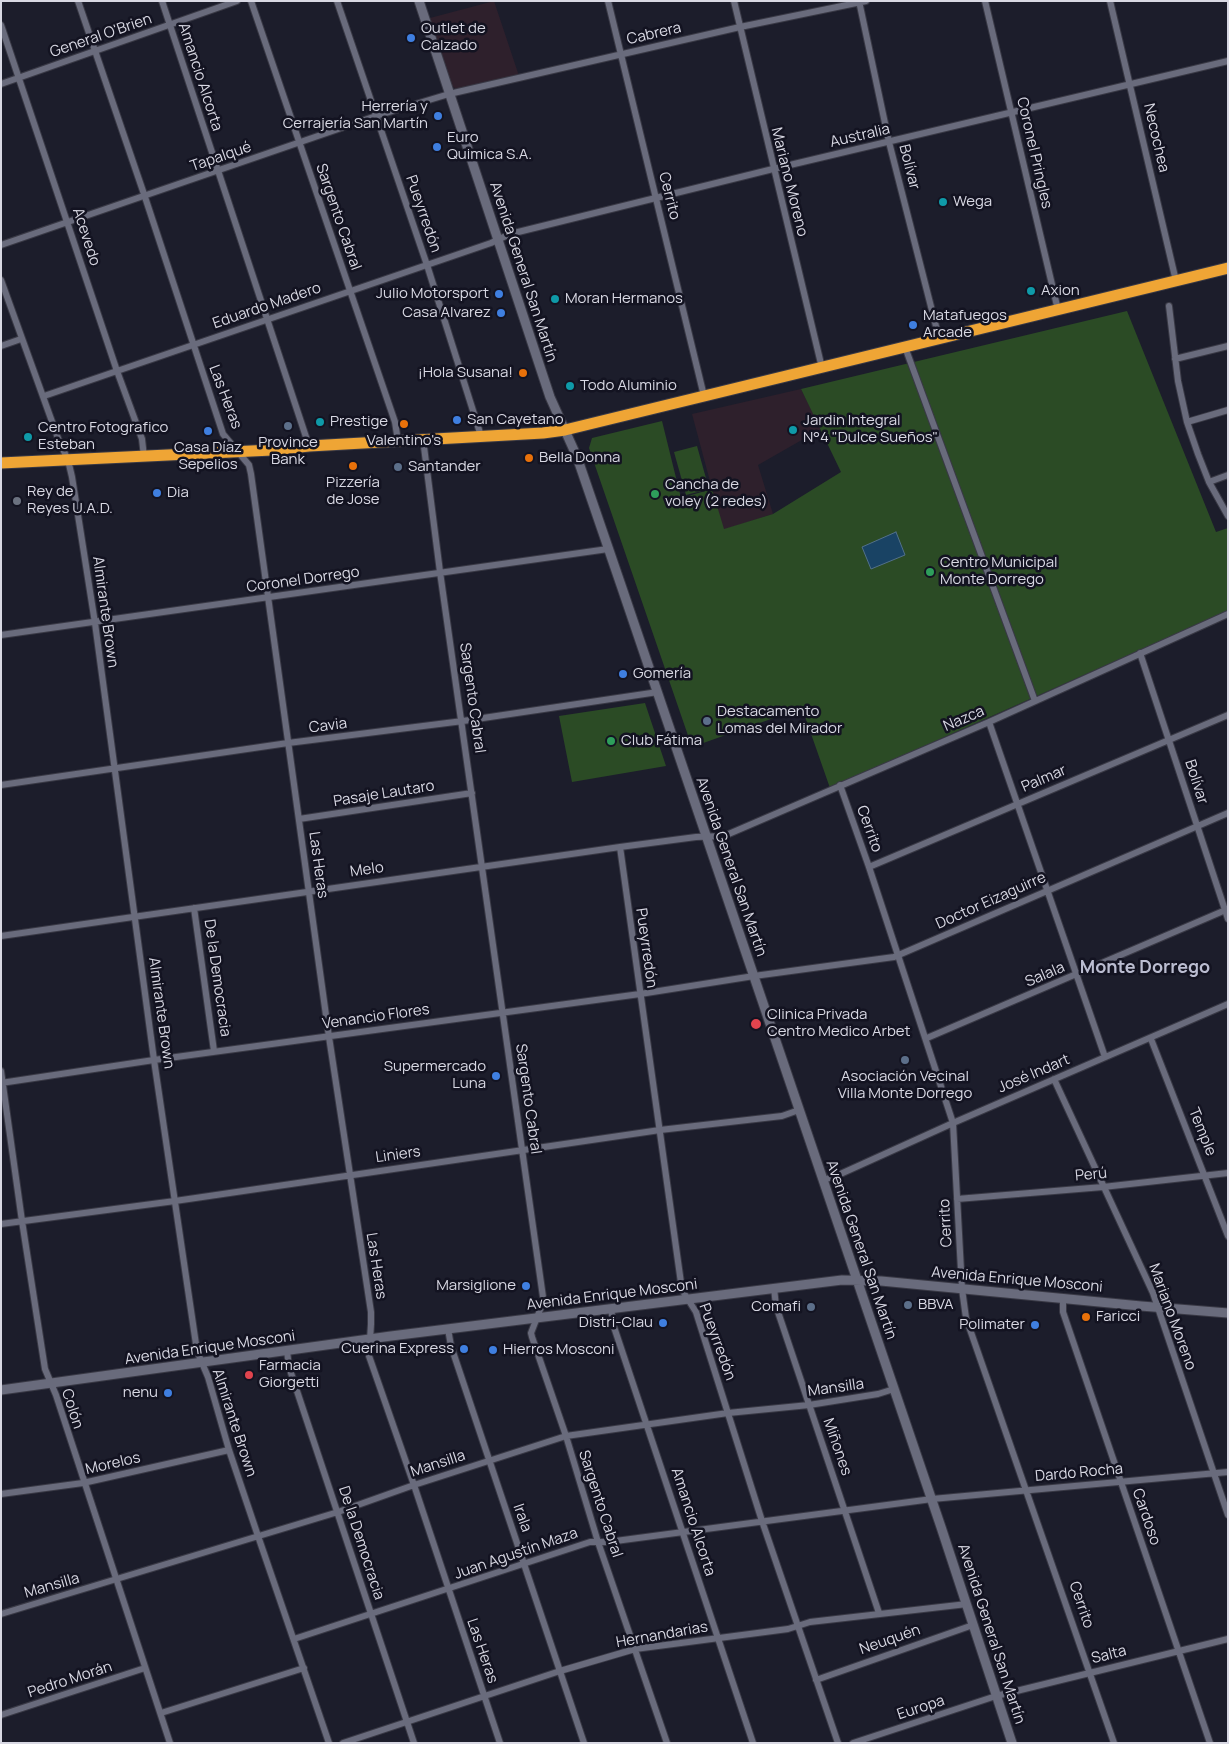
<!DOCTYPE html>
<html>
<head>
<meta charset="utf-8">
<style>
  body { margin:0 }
  #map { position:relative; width:1229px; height:1744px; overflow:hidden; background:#1c1d2b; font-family:Manrope,sans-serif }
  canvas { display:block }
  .frame { position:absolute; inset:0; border:2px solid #d8d8e3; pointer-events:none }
</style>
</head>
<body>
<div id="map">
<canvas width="1229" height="1744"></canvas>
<div class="frame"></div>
</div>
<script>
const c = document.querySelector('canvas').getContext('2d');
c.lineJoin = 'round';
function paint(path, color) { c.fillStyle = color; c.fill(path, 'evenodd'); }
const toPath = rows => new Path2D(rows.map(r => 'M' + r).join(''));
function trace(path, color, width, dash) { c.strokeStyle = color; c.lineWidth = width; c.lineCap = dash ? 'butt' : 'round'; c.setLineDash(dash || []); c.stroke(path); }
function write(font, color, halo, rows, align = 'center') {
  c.font = font + ' Manrope,sans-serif'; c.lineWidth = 5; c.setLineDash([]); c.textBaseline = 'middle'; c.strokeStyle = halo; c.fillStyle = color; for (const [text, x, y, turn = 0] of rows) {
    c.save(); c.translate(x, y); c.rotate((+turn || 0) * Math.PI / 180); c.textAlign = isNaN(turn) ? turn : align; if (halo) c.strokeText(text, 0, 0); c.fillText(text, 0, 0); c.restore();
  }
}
paint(toPath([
  [494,1,519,76,456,89,452,86,430,18],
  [801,389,821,429,758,465,773,514,723,530,692,414]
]), '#2e202c');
paint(toPath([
  [1127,311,1216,532,1228,528,1228,611,830,788,802,708,692,747,589,448,592,438,662,421,681,498,712,489,724,529,773,514,841,472,801,389],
  [697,446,709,489,686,495,674,452],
  [645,703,666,766,572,782,559,716]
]), '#2b4b25');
const water = toPath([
  [896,532,905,555,871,569,862,547,896,532]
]);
paint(water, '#194364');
trace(water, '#52708a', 1);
const street = toPath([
  [78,1,145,197,223,434,249,465,251,474,329,1037,371,1312,371,1324,369,1356,414,1485,500,1743],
  [162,1,309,446],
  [251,1,395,422,398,441],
  [337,1,427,265,481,436],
  [608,1,704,396],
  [734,1,822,368],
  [859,1,889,142,939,338],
  [985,1,1058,310],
  [1110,1,1176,281],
  [1,25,117,371,142,439,144,457],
  [1,84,237,1],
  [1,245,376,116,449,94,740,27,866,1],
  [1,280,59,441,68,460,72,477,95,623,154,1060,197,1351,208,1377,229,1450,258,1536,329,1743],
  [1169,306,1178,381,1187,422,1198,454,1209,482,1228,516],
  [1,346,21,339],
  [905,347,1035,701],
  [1175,359,1228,346],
  [44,396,491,243,510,234,773,169,1228,61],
  [1187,422,1228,410],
  [423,439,440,572,543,1297,543,1302,531,1333,532,1337,566,1436,598,1542,667,1743],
  [1209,482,1228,475],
  [1,635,608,549],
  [1140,653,1228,919],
  [989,722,1105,1057],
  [1,785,288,743,463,721,658,692],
  [840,785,869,867,953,1123,962,1289,966,1318,1114,1743],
  [299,819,472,793],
  [620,847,682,1290,696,1312,762,1521,838,1743],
  [869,867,1228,715],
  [194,908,214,1051],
  [1,936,620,847,696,837,724,836,989,722,1228,614],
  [927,1038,1228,909],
  [1151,1039,1228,1236],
  [1,1071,22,1221,45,1369,56,1395,170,1743],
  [1054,1079,1153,1293,1228,1515],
  [1,1083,154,1060,640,994,754,976,894,957,1228,813],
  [823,1180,836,1176,953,1123,1228,1004],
  [957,1199,1103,1187,1228,1173],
  [1,1224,175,1201,660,1130,782,1116,799,1110],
  [774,1288,776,1306,879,1613],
  [1063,1298,1063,1312,1210,1743],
  [611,1309,614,1327,753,1743],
  [448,1329,451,1346,584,1743],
  [287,1351,289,1367,414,1743],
  [1,1494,83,1483,229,1450],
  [1,1614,338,1512,414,1485,566,1436,728,1413,809,1405,878,1394,894,1389],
  [294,1639,590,1542,608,1542,932,1499,1228,1472],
  [816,1680,973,1625],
  [161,1713,304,1668],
  [1,1715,145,1668],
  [343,1743,560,1671,635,1649,788,1629,810,1622,967,1604],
  [853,1743,996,1696,1228,1639]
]);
const secondary = toPath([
  [419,1,550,397,577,457,623,591,941,1527,1012,1743],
  [1,1390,391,1336,842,1280,881,1281,1141,1306,1228,1313]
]);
const highway = toPath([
  [1,463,272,450,309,446,543,433,565,430,1228,268]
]);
trace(street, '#393945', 8);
trace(secondary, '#393945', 11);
trace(highway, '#393945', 13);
trace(street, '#696b7c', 6);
trace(secondary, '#696b7c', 9);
trace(highway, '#efa535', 11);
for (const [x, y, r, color] of [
  [411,38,5,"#3f7fe0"],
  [438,116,5,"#3f7fe0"],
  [437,147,5,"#3f7fe0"],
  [943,202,5,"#0f9aa8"],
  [1031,291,5,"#0f9aa8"],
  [499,294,5,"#3f7fe0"],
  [555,299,5,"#0f9aa8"],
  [501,313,5,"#3f7fe0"],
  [913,325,5,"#3f7fe0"],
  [523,373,5,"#e8710a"],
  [570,386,5,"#0f9aa8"],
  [457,420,5,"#3f7fe0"],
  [320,422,5,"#0f9aa8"],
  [404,424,5,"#e8710a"],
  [288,426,5,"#5c6f8a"],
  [793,430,5,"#0f9aa8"],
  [208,431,5,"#3f7fe0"],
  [28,437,5,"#0f9aa8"],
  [529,458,5,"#e8710a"],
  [353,466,5,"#e8710a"],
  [398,467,5,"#5c6f8a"],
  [157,493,5,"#3f7fe0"],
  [655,494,5,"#2e9e5b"],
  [17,501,5,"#6b7280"],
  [930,572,5,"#2e9e5b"],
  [623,674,5,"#3f7fe0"],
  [707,721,5,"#5c6f8a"],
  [611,741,5,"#2e9e5b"],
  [756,1024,6,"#e0444e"],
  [905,1060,5,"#5c6f8a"],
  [496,1076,5,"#3f7fe0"],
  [526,1286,5,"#3f7fe0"],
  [908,1305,5,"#5c6f8a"],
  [811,1307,5,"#5c6f8a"],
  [1086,1317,5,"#e8710a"],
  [663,1323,5,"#3f7fe0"],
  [1035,1325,5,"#3f7fe0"],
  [464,1349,5,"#3f7fe0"],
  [493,1350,5,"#3f7fe0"],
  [249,1375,5,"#e0444e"],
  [168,1393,5,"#3f7fe0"]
]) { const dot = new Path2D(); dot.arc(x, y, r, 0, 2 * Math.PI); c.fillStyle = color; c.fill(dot); trace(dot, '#131321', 2); }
write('15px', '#d8d8e3', '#131321', [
  ["Outlet de",421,29],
  ["Calzado",421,46],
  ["Herrería y",428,107,"right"],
  ["Cerrajería San Martín",428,124,"right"],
  ["Euro",447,138],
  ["Quimica S.A.",447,155],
  ["Wega",953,202],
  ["Axion",1041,291],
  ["Julio Motorsport",489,294,"right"],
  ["Moran Hermanos",565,299],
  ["Casa Alvarez",491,313,"right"],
  ["Matafuegos",923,316],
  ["Arcade",923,333],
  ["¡Hola Susana!",513,373,"right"],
  ["Todo Aluminio",580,386],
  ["San Cayetano",467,420],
  ["Jardin Integral",803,421],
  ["N°4 \"Dulce Sueños\"",803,438],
  ["Prestige",330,422],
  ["Centro Fotografico",38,428],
  ["Esteban",38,445],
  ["Valentino's",404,441,"center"],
  ["Province",288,443,"center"],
  ["Bank",288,460,"center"],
  ["Casa Díaz",208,448,"center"],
  ["Sepelios",208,465,"center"],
  ["Bella Donna",539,458],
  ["Santander",408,467],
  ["Pizzería",353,483,"center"],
  ["de Jose",353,500,"center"],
  ["Cancha de",665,485],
  ["voley (2 redes)",665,502],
  ["Rey de",27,492],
  ["Reyes U.A.D.",27,509],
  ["Dia",167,493],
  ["Centro Municipal",940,563],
  ["Monte Dorrego",940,580],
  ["Gomería",633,674],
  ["Destacamento",717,712],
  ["Lomas del Mirador",717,729],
  ["Club Fátima",621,741],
  ["Clinica Privada",767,1015],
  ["Centro Medico Arbet",767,1032],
  ["Supermercado",486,1067,"right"],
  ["Luna",486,1084,"right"],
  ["Asociación Vecinal",905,1077,"center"],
  ["Villa Monte Dorrego",905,1094,"center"],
  ["Marsiglione",516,1286,"right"],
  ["BBVA",918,1305],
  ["Comafi",801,1307,"right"],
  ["Faricci",1096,1317],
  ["Distri-Clau",653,1323,"right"],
  ["Polimater",1025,1325,"right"],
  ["Cuerina Express",454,1349,"right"],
  ["Hierros Mosconi",503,1350],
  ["Farmacia",259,1366],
  ["Giorgetti",259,1383],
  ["nenu",158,1393,"right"]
], 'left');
write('15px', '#d8d8e3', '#131321', [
  ["Cabrera",654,34,-13],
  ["General O'Brien",101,36,-19],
  ["Amancio Alcorta",200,77,72],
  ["Australia",860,136,-13],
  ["Necochea",1156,138,77],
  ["Coronel Pringles",1034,153,77],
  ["Tapalqué",221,157,-19],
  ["Bolívar",909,167,76],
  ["Mariano Moreno",789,182,76],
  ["Cerrito",669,196,76],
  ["Pueyrredón",423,214,71],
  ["Sargento Cabral",338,217,71],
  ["Acevedo",86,237,72],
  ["Avenida General San Martín",523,272,72],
  ["Eduardo Madero",267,306,-19],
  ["Las Heras",225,397,69],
  ["Coronel Dorrego",303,580,-8],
  ["Almirante Brown",105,612,82],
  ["Sargento Cabral",472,698,82],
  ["Nazca",964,719,-23],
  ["Cavia",328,726,-7],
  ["Palmar",1044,779,-23],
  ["Bolívar",1196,782,72],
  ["Pasaje Lautaro",384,794,-9],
  ["Cerrito",869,829,70],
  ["Las Heras",318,865,82],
  ["Avenida General San Martín",731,867,71],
  ["Melo",367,870,-8],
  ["Doctor Eizaguirre",991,901,-24],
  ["Pueyrredón",646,948,82],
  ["Salala",1045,975,-23],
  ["De la Democracia",217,978,82],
  ["Almirante Brown",161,1013,82],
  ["Venancio Flores",376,1017,-8],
  ["José Indart",1034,1074,-23],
  ["Sargento Cabral",528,1099,82],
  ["Temple",1202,1132,68],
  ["Liniers",398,1155,-8],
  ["Perú",1091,1175,-5],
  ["Cerrito",946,1223,-93],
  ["Avenida General San Martín",861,1250,71],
  ["Las Heras",376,1266,81],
  ["Avenida Enrique Mosconi",1017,1280,5],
  ["Avenida Enrique Mosconi",612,1295,-7],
  ["Mariano Moreno",1172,1317,70],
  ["Pueyrredón",717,1342,70],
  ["Avenida Enrique Mosconi",210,1348,-8],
  ["Mansilla",836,1388,-8],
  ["Colón",72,1409,72],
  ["Almirante Brown",234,1423,72],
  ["Miñones",837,1447,71],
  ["Morelos",113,1464,-13],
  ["Mansilla",438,1464,-18],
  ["Dardo Rocha",1079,1473,-5],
  ["Sargento Cabral",600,1504,72],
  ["Cardoso",1146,1517,71],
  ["Irala",522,1518,71],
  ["Amancio Alcorta",693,1522,72],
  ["De la Democracia",361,1543,72],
  ["Juan Agustín Maza",516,1554,-19],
  ["Mansilla",52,1586,-16],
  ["Cerrito",1081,1605,71],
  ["Avenida General San Martín",991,1634,72],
  ["Hernandarias",662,1635,-10],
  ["Neuquén",890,1640,-19],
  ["Las Heras",482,1651,71],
  ["Salta",1109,1655,-14],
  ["Pedro Morán",70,1680,-18],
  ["Europa",921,1708,-18]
]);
write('bold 18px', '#bbbdd1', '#131321', [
  ["Monte Dorrego",1145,968]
]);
</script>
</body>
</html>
